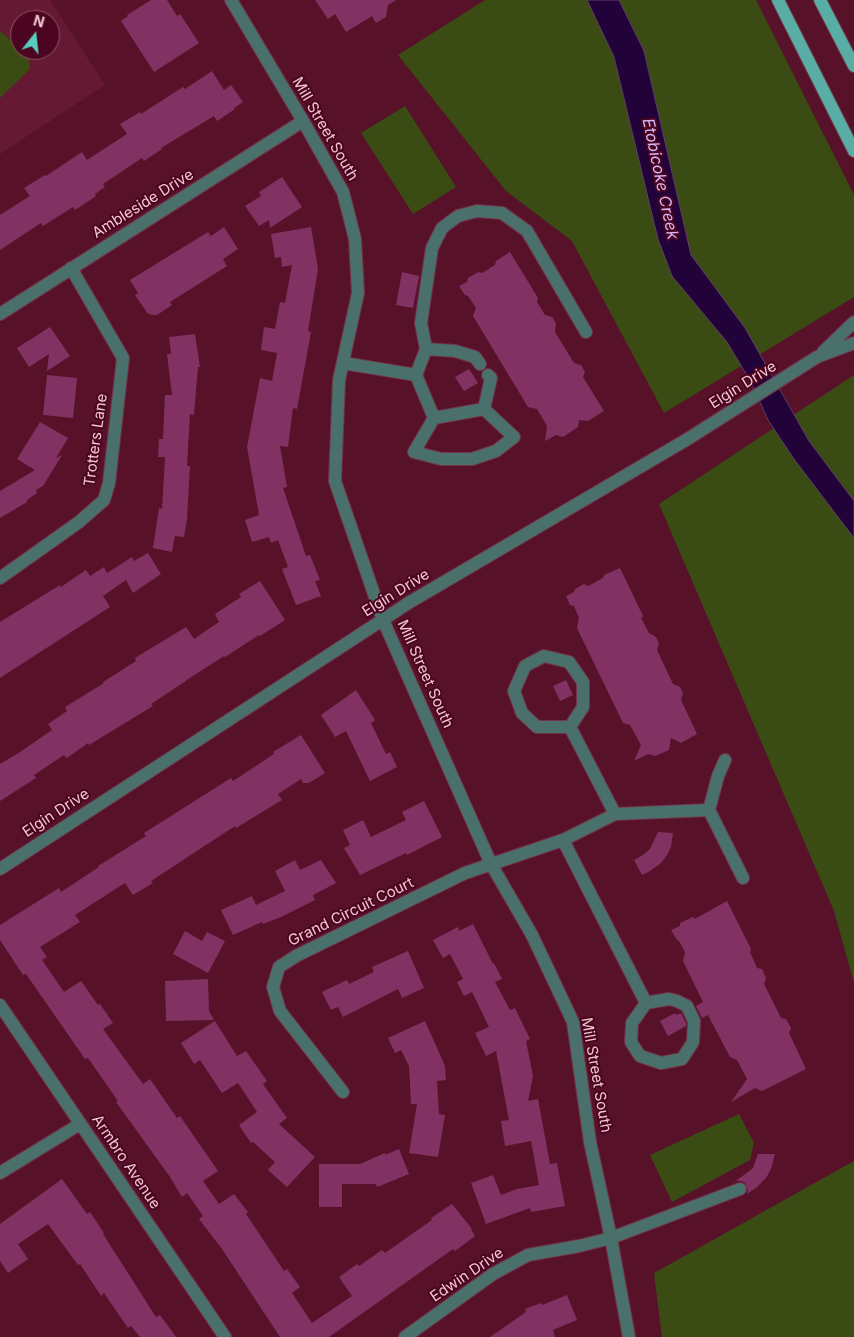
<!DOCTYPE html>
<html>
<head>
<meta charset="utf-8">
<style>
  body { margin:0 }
  #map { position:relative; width:854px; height:1337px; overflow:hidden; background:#57122a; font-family:Inter,sans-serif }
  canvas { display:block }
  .north { position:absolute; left:10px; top:10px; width:50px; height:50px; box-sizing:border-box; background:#4b0520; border:1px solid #8e5366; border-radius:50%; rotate:16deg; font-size:14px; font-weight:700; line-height:20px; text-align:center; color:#f2c7cf }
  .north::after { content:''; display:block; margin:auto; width:18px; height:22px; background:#58cec0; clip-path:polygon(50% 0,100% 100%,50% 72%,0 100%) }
</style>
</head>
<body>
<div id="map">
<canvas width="854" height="1337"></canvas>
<div class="north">N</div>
</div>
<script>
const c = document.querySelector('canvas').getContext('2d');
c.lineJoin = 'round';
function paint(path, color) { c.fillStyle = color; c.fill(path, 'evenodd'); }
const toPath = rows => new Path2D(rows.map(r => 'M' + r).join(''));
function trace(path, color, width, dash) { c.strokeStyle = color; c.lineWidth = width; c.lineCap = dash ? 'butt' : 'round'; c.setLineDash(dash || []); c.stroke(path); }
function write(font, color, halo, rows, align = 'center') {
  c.font = font + ' Inter,sans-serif'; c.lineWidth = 4; c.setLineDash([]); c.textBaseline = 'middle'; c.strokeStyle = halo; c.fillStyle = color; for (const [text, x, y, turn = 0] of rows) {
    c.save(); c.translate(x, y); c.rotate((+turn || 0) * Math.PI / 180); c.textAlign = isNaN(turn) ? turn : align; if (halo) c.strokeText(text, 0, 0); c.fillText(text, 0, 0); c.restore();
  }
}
paint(toPath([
  [0,0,50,0,105,85,0,154],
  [20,20,50,20,50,50,20,50]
]), '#661932');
paint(toPath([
  [485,0,756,0,854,195,854,297,664,413,572,241,506,191,398,55],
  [0,31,20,48,20,50,23,50,28,55,30,69,0,98],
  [405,106,456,187,413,214,361,133],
  [854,375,854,983,834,911,659,504],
  [739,1114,754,1143,750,1160,672,1202,650,1155],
  [854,1161,854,1337,662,1337,654,1273]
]), '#3a4b14');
const water = toPath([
  [587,0,619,0,644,51,691,255,745,328,809,441,854,501,854,538,794,459,768,420,751,382,727,342,672,276,658,239,614,57,587,0]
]);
paint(water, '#210239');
trace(water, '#603d66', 1);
paint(toPath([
  [151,0,167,0,177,16,180,14,199,43,154,72,121,21,128,16,127,15],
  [315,0,396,0,388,5,386,17,376,23,372,16,346,32,335,14,328,19],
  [212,71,224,90,231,85,243,102,234,108,235,109,217,121,214,116,161,148,162,149,144,161,142,158,103,184,105,187,95,194,96,196,75,210,73,207,43,226,41,223,0,250,0,215,30,196,24,188,45,175,46,176,82,152,87,160,127,134,120,124,140,112,141,114,183,87,185,89],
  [282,177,302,207,270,228,269,220,259,226,245,206,261,196,259,192],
  [224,227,238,249,223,259,227,266,170,302,172,305,157,315,151,315,149,313,148,314,135,295,138,293,130,280,208,232,211,236],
  [311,227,318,269,308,331,311,332,297,409,293,408,288,447,280,446,287,487,283,488,306,556,310,555,320,580,315,581,321,596,296,605,282,569,288,567,278,540,271,543,269,537,252,542,245,520,259,515,247,447,260,378,272,381,277,353,261,350,264,327,275,329,280,302,285,303,292,265,282,267,281,257,275,258,271,234],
  [510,252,538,298,537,302,545,315,552,317,556,323,555,332,574,363,581,365,585,372,583,377,604,411,588,421,579,420,578,427,563,437,556,435,545,441,547,426,537,409,528,407,473,316,476,308,468,296,465,295,459,286,467,282,468,278,478,272,482,273,495,265,496,261],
  [402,272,419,276,413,308,396,305],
  [50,327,70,356,47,371,49,354,29,367,17,348],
  [195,334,200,367,198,367,194,415,190,414,187,466,190,466,187,519,184,537,175,536,172,552,153,548,159,508,162,509,165,457,158,457,159,439,163,439,165,395,172,395,167,354,171,354,169,337],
  [469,369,478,383,464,391,455,377],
  [47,375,77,378,73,418,43,415],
  [40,422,68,438,56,458,62,455,43,486,36,490,37,493,27,500,27,502,0,518,0,491,35,470,17,459],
  [148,553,161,574,133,593,126,580,103,596,110,607,0,678,0,622,60,585,61,587,86,570,90,576,104,567,107,573,132,557,134,561],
  [620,568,643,616,641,618,649,633,656,637,659,643,657,650,673,684,680,687,683,693,681,700,697,734,681,743,671,738,669,750,655,756,648,754,634,761,641,745,630,725,623,723,577,628,579,618,574,606,570,605,566,596,574,592,575,589,584,584,588,586,603,578,604,575],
  [260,581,285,620,260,636,259,635,225,657,224,656,185,681,186,681,151,704,153,706,89,745,88,743,67,758,64,755,34,775,36,778,0,801,0,764,20,752,52,730,48,724,67,711,65,707,104,683,103,682,136,661,135,658,186,627,194,639,219,622,215,614,241,597,239,594],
  [566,680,573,695,560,701,553,686],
  [356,690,375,720,371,723,386,754,390,752,397,767,370,781,346,731,335,737,321,715],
  [301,735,325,773,309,783,303,783,301,779,278,794,282,800,236,828,235,826,151,881,153,883,133,895,125,883,75,915,80,922,40,947,47,957,42,960,64,992,81,981,98,1005,100,1004,113,1023,103,1029,143,1084,150,1079,177,1118,180,1116,218,1171,203,1181,219,1204,234,1194,248,1212,246,1214,284,1271,287,1269,300,1287,292,1293,312,1323,352,1296,339,1277,357,1264,359,1266,382,1250,385,1253,432,1220,431,1218,452,1204,472,1229,471,1229,475,1236,455,1251,453,1249,329,1337,280,1337,222,1249,199,1219,203,1216,187,1193,182,1197,170,1177,116,1102,118,1101,88,1058,85,1059,26,974,23,975,0,940,0,925,59,888,61,892,99,867,98,866,146,836,144,833,231,778,233,781,274,754,273,752],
  [424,801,442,837,407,855,406,853,360,875,344,848,350,845,343,830,363,820,371,837,406,820,402,812],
  [658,832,673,833,671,847,667,855,661,863,650,871,642,875,634,860,643,855,650,849],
  [295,860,300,870,321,860,336,883,313,895,315,900,281,917,263,924,262,922,233,935,221,910,252,896,256,905,285,891,275,871],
  [727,901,751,949,750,952,757,968,762,969,766,978,764,984,781,1018,786,1019,791,1028,789,1033,806,1069,762,1091,755,1088,731,1102,747,1079,737,1060,730,1057,708,1015,702,1018,696,1006,703,1002,683,961,685,952,679,941,677,940,671,930,680,926,680,923,693,917,695,919],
  [473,924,493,964,494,963,502,979,495,982,510,1010,515,1008,530,1039,526,1041,533,1076,528,1101,538,1099,550,1164,557,1163,565,1206,531,1212,530,1208,486,1224,471,1183,493,1175,501,1195,517,1189,539,1185,531,1141,505,1146,501,1121,509,1120,496,1051,486,1056,475,1033,489,1027,472,992,464,996,457,982,463,979,450,954,443,958,433,940,458,927,459,931],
  [185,931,202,941,207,932,225,941,208,973,173,954],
  [408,951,424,988,402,998,398,989,343,1017,338,1007,331,1010,322,992,347,980,349,984,374,972,372,967],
  [208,979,209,1011,214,1020,166,1021,165,981],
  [675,1013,676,1015,681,1013,686,1023,686,1026,668,1036,660,1021],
  [215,1021,237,1056,246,1051,267,1081,263,1084,287,1118,279,1124,315,1157,287,1187,268,1170,275,1162,253,1142,251,1143,239,1125,257,1112,238,1083,222,1093,200,1060,194,1064,181,1043],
  [425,1021,445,1066,446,1080,437,1081,439,1114,445,1115,438,1157,409,1153,417,1104,411,1104,409,1066,401,1050,395,1053,388,1038],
  [399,1149,409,1174,377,1187,376,1184,342,1184,342,1207,319,1207,319,1164,360,1164,385,1153,385,1155],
  [758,1154,775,1154,771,1169,766,1178,757,1187,747,1194,748,1190,745,1183,742,1181,736,1181,753,1168],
  [62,1179,87,1214,90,1212,104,1233,103,1234,156,1317,160,1315,176,1337,140,1337,131,1326,128,1328,104,1293,101,1296,80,1264,78,1265,48,1224,18,1244,28,1259,8,1273,0,1261,0,1224],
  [567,1295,577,1320,553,1330,555,1337,490,1337,526,1312,525,1309,541,1303,542,1305]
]), '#813263');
const minor = toPath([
  [231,0,303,121,343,192,355,239,358,293,339,380,335,481,383,620,491,864,532,935,573,1022,590,1142,611,1238,629,1337],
  [0,314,303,121],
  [426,349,455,351,475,357,480,364],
  [823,352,854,322],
  [343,363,416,375,434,418,414,452,441,459,472,459,496,451,514,437,484,409,434,418],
  [416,375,426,349,421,323,432,248,442,228,458,216,477,211,502,213,527,231,586,332],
  [484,409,491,378,488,375],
  [0,578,79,522,104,500,109,483,123,358,71,268],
  [570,727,537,727,522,713,514,691,525,666,544,656,569,662,583,682,583,707,570,727,615,814],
  [709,810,718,776,725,760],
  [563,840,646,1003,632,1023,631,1042,640,1056,661,1063,682,1059,693,1042,694,1021,687,1006,677,1001,669,999,646,1003],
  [0,869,410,602,686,440,817,357,854,343],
  [0,1005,225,1337],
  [343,1092,280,1011,273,987,279,967,296,956,465,873,563,840,615,814,709,810,743,878],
  [0,1173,80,1124],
  [405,1337,493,1274,528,1255,579,1246,611,1238,740,1189]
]);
const major = toPath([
  [778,0,854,151],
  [820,0,854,66]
]);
trace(minor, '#733348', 14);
trace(major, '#733348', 14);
trace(minor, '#49706b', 12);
trace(major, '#58aea4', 12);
write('15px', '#f2c7cf', '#4b0520', [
  ["Mill Street South",325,129,60],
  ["Ambleside Drive",143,204,-32],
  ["Elgin Drive",743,385,-32],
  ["Trotters Lane",96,440,-82],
  ["Elgin Drive",396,593,-32],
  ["Mill Street South",425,674,66],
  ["Elgin Drive",56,813,-33],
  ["Grand Circuit Court",351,912,-26],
  ["Mill Street South",596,1075,80],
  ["Armbro Avenue",126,1162,56],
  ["Edwin Drive",467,1275,-34]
]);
write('italic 16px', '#d5b9f9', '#4b0520', [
  ["Etobicoke Creek",660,179,78]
]);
</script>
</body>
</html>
